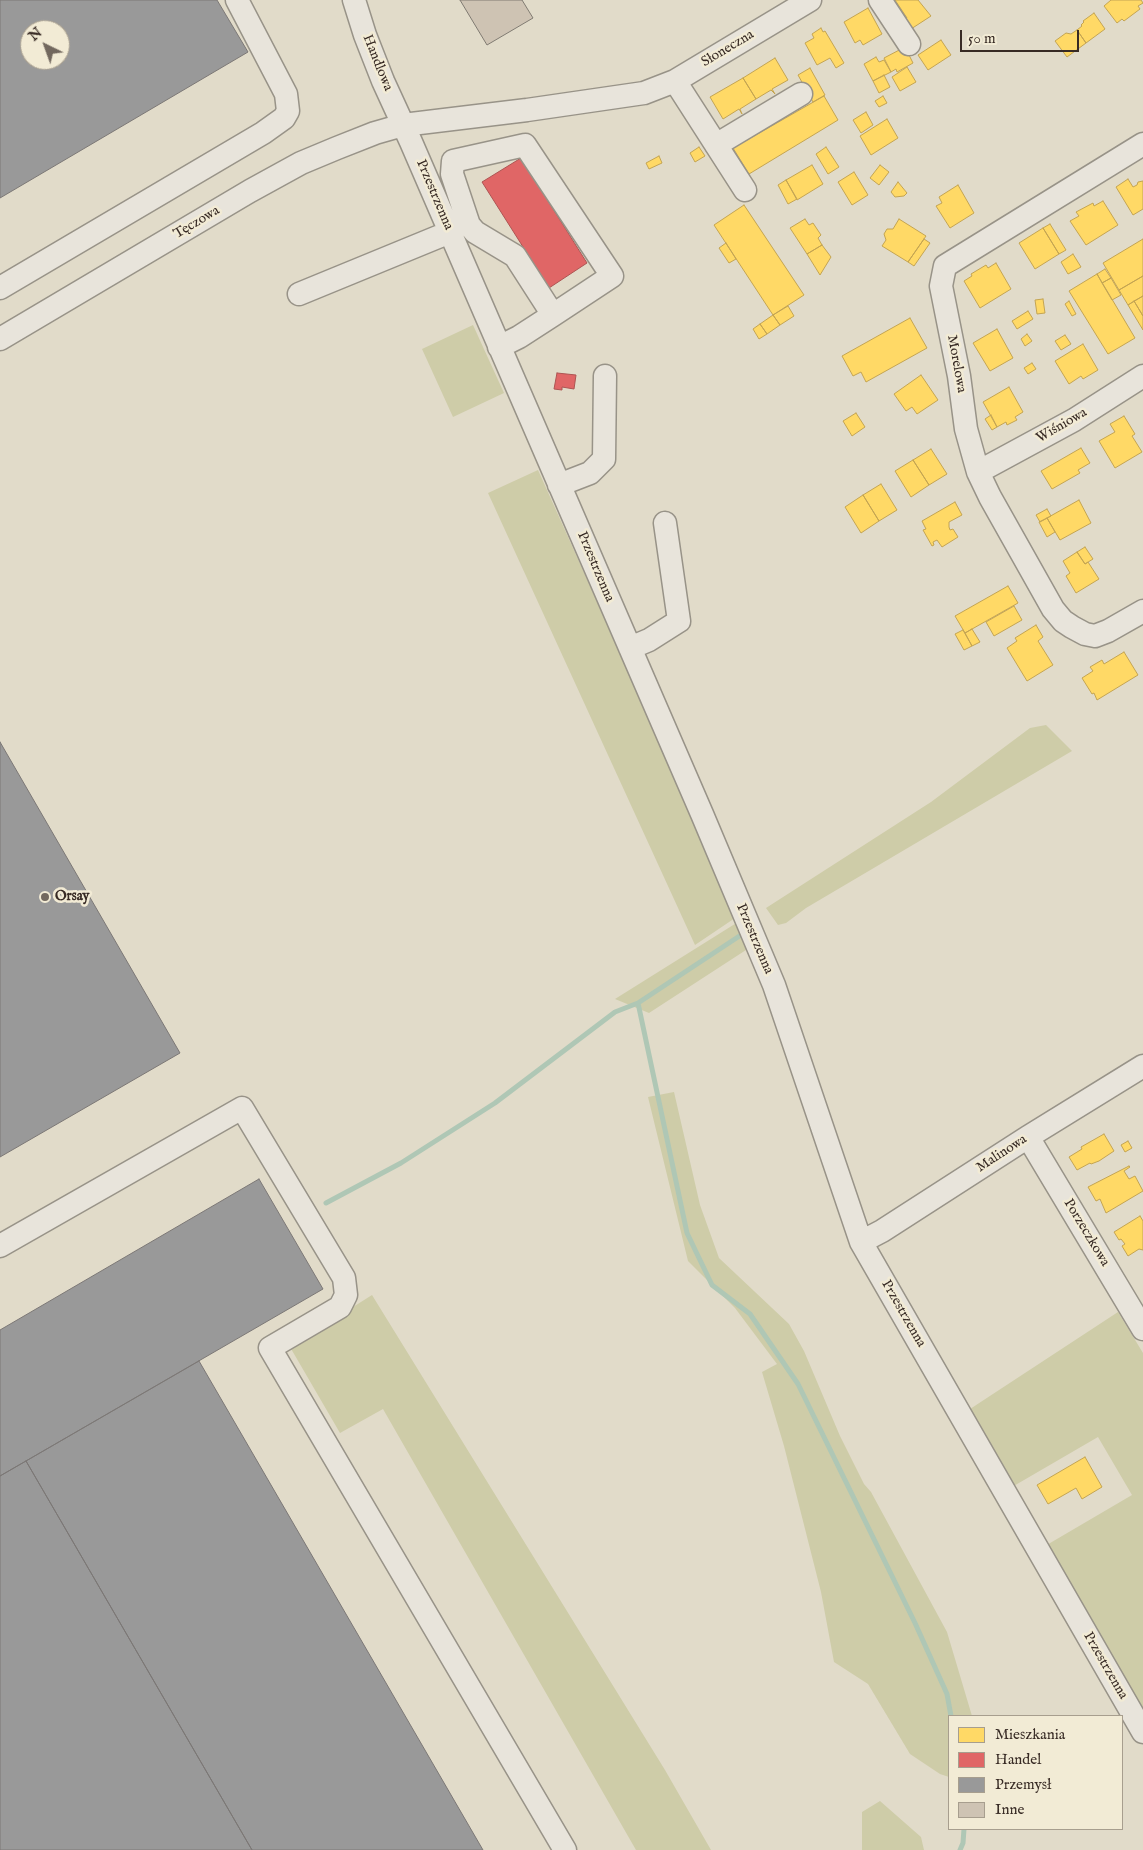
<!DOCTYPE html>
<html>
<head>
<meta charset="utf-8">
<style>
  body { margin:0 }
  #map { position:relative; width:1143px; height:1850px; overflow:hidden; background:#e1dbc9; font-family:"IM FELL English",serif }
  canvas { display:block }
  .legend { position:absolute; left:948px; top:1715px; width:175px; height:115px; box-sizing:border-box; background:#f2ebd5; border:1px solid #a79e8e; margin:0; padding:6px 9px; list-style:none; font-size:15px; color:#372a24 }
  .legend li { display:flex; align-items:center; gap:10px; height:25px }
  .legend b { width:25px; border:1px solid #a79e8e }
  .north { position:absolute; left:20px; top:20px; width:50px; height:50px; box-sizing:border-box; background:#f2ebd5; border:1px solid #a79e8e; border-radius:50%; rotate:318deg; font-size:14px; font-weight:700; line-height:20px; text-align:center; color:#372a24 }
  .north::after { content:''; display:block; margin:auto; width:18px; height:22px; background:#72685e; clip-path:polygon(50% 0,100% 100%,50% 72%,0 100%) }
  .scale { position:absolute; left:960px; top:30px; width:119px; height:22px; box-sizing:border-box; border:2px solid #372a24; border-top:0; padding-left:6px; font-size:15px; line-height:18px; white-space:nowrap; color:#372a24; -webkit-text-stroke:4px #f2ebd5; paint-order:stroke }
</style>
</head>
<body>
<div id="map">
<canvas width="1143" height="1850"></canvas>
<ul class="legend">
<li><b style="height:14px;background:#ffd966"></b>Mieszkania</li>
<li><b style="height:14px;background:#e06666"></b>Handel</li>
<li><b style="height:14px;background:#999"></b>Przemysł</li>
<li><b style="height:14px;background:#cec3b3"></b>Inne</li>
</ul>
<div class="north">N</div>
<div class="scale">50 m</div>
</div>
<script>
const c = document.querySelector('canvas').getContext('2d');
c.lineJoin = 'round';
function paint(path, color) { c.fillStyle = color; c.fill(path, 'evenodd'); }
const toPath = rows => new Path2D(rows.map(r => 'M' + r).join(''));
function trace(path, color, width, dash) { c.strokeStyle = color; c.lineWidth = width; c.lineCap = dash ? 'butt' : 'round'; c.setLineDash(dash || []); c.stroke(path); }
function write(font, color, halo, rows, align = 'center') {
  c.font = font + ' "IM FELL English",serif'; c.lineWidth = 5; c.setLineDash([]); c.textBaseline = 'middle'; c.strokeStyle = halo; c.fillStyle = color; for (const [text, x, y, turn = 0] of rows) {
    c.save(); c.translate(x, y); c.rotate((+turn || 0) * Math.PI / 180); c.textAlign = isNaN(turn) ? turn : align; if (halo) c.strokeText(text, 0, 0); c.fillText(text, 0, 0); c.restore();
  }
}
paint(toPath([
  [473,325,504,393,453,417,422,349],
  [538,470,738,916,695,945,488,493],
  [1046,725,1072,751,806,908,786,923,778,925,766,908,931,802,1030,728],
  [738,922,746,950,649,1013,615,999],
  [674,1092,700,1205,719,1258,789,1324,804,1351,840,1436,864,1484,871,1492,947,1632,972,1716,949,1716,949,1777,940,1774,910,1754,868,1684,834,1662,821,1592,784,1446,762,1372,777,1364,735,1308,688,1261,648,1097],
  [372,1295,665,1770,711,1850,636,1850,383,1409,340,1433,290,1347],
  [1118,1312,1143,1353,1143,1716,1045,1546,1132,1495,1098,1437,1012,1487,967,1411],
  [880,1801,921,1837,924,1850,862,1850,862,1812]
]), '#cecca8');
const homes = toPath([
  [895,0,918,0,931,16,911,29,905,20,907,18,895,0],
  [1111,0,1141,0,1143,3,1138,6,1140,9,1124,21,1122,19,1117,23,1104,6,1111,0],
  [868,8,882,34,863,45,860,40,855,43,844,22,868,8],
  [1094,13,1105,29,1086,43,1077,30,1082,26,1081,25,1084,22,1083,21,1094,13],
  [821,28,823,32,825,31,844,63,836,68,830,58,817,65,805,43,814,38,812,34,821,28],
  [1077,30,1086,43,1067,57,1055,41,1066,33,1071,34,1077,30],
  [941,40,951,55,928,70,918,55,941,40],
  [905,47,913,63,897,72,896,69,891,72,884,58,905,47],
  [876,57,879,62,884,60,891,72,873,81,864,64,876,57],
  [775,58,788,80,772,89,775,94,771,90,756,99,743,78,775,58],
  [907,67,916,82,900,91,892,77,907,67],
  [810,68,825,95,813,102,798,75,810,68],
  [884,75,890,87,879,93,873,81,884,75],
  [743,78,756,99,740,109,742,114,739,109,723,119,710,97,743,78],
  [824,96,838,120,749,174,733,148,824,96],
  [883,96,887,103,879,107,875,101,883,96],
  [866,112,873,125,861,133,853,120,866,112],
  [887,119,898,138,871,155,860,136,887,119],
  [699,147,705,156,695,162,690,153,699,147],
  [826,147,839,167,828,174,816,154,826,147],
  [659,156,662,163,649,169,646,163,659,156],
  [812,165,823,184,797,200,786,180,812,165],
  [880,165,889,172,879,185,870,178,880,165],
  [854,172,868,195,852,205,838,182,854,172],
  [1128,179,1133,187,1137,185,1138,182,1143,181,1143,209,1133,215,1116,187,1128,179],
  [786,180,797,199,788,204,778,185,786,180],
  [898,182,907,193,904,196,895,197,891,192,898,182],
  [958,185,974,213,950,228,936,206,942,203,939,197,958,185],
  [1103,201,1118,225,1086,245,1070,221,1079,216,1076,212,1093,203,1094,206,1103,201],
  [744,205,804,295,773,315,714,225,744,205],
  [805,219,809,225,813,223,821,235,818,238,822,245,807,254,790,228,805,219],
  [899,219,926,236,908,262,882,246,886,240,884,234,887,229,893,229,899,219],
  [1050,224,1066,250,1059,254,1043,228,1050,224],
  [1043,228,1059,254,1035,269,1019,243,1043,228],
  [924,239,930,243,914,266,908,262,924,239],
  [1143,239,1143,276,1119,290,1103,263,1143,239],
  [726,243,736,259,729,263,719,248,726,243],
  [822,245,831,257,820,275,807,254,822,245],
  [1073,254,1081,267,1068,274,1061,262,1073,254],
  [996,263,1011,289,980,308,964,281,972,276,971,274,986,265,988,268,996,263],
  [1105,269,1111,278,1102,283,1097,274,1105,269],
  [1097,274,1135,338,1108,354,1069,291,1097,274],
  [1143,276,1143,296,1128,305,1119,290,1143,276],
  [1111,278,1121,295,1112,300,1102,283,1111,278],
  [1143,296,1143,316,1134,301,1143,296],
  [1043,299,1045,313,1037,314,1035,300,1043,299],
  [1069,301,1076,314,1072,316,1065,304,1069,301],
  [1134,301,1143,316,1143,330,1128,305,1134,301],
  [788,306,794,316,780,325,773,315,788,306],
  [1028,311,1033,319,1017,329,1012,321,1028,311],
  [773,315,780,325,767,334,760,324,773,315],
  [910,318,927,348,866,382,861,372,853,376,842,356,910,318],
  [760,324,767,334,759,339,753,329,760,324],
  [997,329,1013,358,990,371,973,343,997,329],
  [1027,334,1032,341,1025,346,1021,339,1027,334],
  [1065,335,1071,344,1061,350,1055,341,1065,335],
  [1083,344,1098,370,1083,379,1081,376,1069,384,1055,361,1083,344],
  [1032,363,1036,369,1028,374,1024,368,1032,363],
  [921,375,938,400,917,414,912,407,906,411,894,394,921,375],
  [1009,387,1023,412,1015,417,1017,420,1007,425,1006,422,997,427,983,402,1009,387],
  [856,413,865,427,852,436,843,421,856,413],
  [991,415,997,427,992,430,985,419,991,415],
  [1124,416,1135,434,1132,436,1142,452,1115,468,1099,441,1115,432,1110,424,1124,416],
  [1081,448,1090,463,1078,470,1080,473,1052,489,1041,471,1081,448],
  [931,449,947,474,929,485,913,460,931,449],
  [913,460,929,485,911,497,895,471,913,460],
  [881,484,897,510,879,521,863,495,881,484],
  [863,495,879,521,861,533,845,507,863,495],
  [1079,500,1091,523,1060,540,1047,518,1079,500],
  [955,502,962,515,949,522,949,527,950,530,953,529,958,537,942,547,937,540,933,542,934,545,932,546,923,530,926,529,922,521,955,502],
  [1047,509,1051,516,1040,522,1036,515,1047,509],
  [1047,518,1055,532,1047,537,1039,522,1047,518],
  [1085,547,1093,559,1085,564,1077,552,1085,547],
  [1077,552,1085,564,1088,562,1099,579,1076,593,1066,576,1070,573,1063,561,1077,552],
  [1008,586,1018,603,965,633,955,616,1008,586],
  [1014,606,1022,620,994,636,986,622,1014,606],
  [1036,625,1043,637,1038,641,1053,665,1027,681,1007,648,1017,641,1015,638,1036,625],
  [972,629,980,642,972,646,965,633,972,629],
  [963,630,972,646,964,650,955,634,963,630],
  [1124,652,1138,675,1097,700,1094,693,1092,694,1082,678,1093,671,1090,667,1102,660,1104,664,1124,652],
  [1104,1134,1114,1151,1099,1161,1091,1164,1090,1163,1077,1170,1069,1157,1082,1149,1081,1147,1104,1134],
  [1128,1141,1132,1148,1125,1152,1121,1145,1128,1141],
  [1129,1166,1130,1167,1124,1171,1129,1179,1135,1176,1143,1191,1106,1213,1100,1199,1096,1201,1088,1187,1129,1166],
  [1140,1216,1143,1221,1143,1250,1139,1249,1128,1256,1122,1246,1125,1244,1121,1239,1119,1240,1114,1232,1140,1216],
  [1085,1457,1102,1487,1082,1499,1076,1488,1048,1504,1037,1485,1085,1457]
]);
paint(homes, '#ffd966');
trace(homes, '#c3a452', 1);
const shops = toPath([
  [521,158,587,263,549,288,482,182,521,158],
  [557,373,576,375,574,389,562,387,562,390,554,389,557,373]
]);
paint(shops, '#e06666');
trace(shops, '#ad5452', 1);
const industry = toPath([
  [0,0,217,0,248,52,0,198,0,0],
  [30,30,60,30,60,60,30,60,30,30],
  [0,742,180,1053,0,1157,0,742],
  [259,1179,323,1289,0,1476,0,1330,259,1179],
  [199,1361,483,1850,252,1850,26,1461,199,1361],
  [26,1461,252,1850,0,1850,0,1476,26,1461]
]);
paint(industry, '#999');
trace(industry, '#7c7876', 1);
trace(toPath([
  [744,933,638,1003,687,1233,712,1285,750,1314,798,1384,915,1623,947,1694,951,1716],
  [326,1203,401,1163,495,1103,615,1012,638,1003],
  [960,1850,963,1843,964,1829]
]), '#afc7b5', 5);
const building = toPath([
  [460,0,522,0,533,18,487,45,460,0]
]);
paint(building, '#cec3b3');
trace(building, '#807b72', 1);
const minor = toPath([
  [354,0,365,35,383,81,411,142,702,814,774,985,861,1242,1143,1732],
  [880,0,909,44],
  [675,81,745,190],
  [1143,144,945,266,941,286,959,376,966,429,978,472,990,497,1053,609,1063,621,1072,627,1085,634,1095,636,1108,631,1143,611],
  [716,145,801,94],
  [0,288,263,133,284,118,288,111,286,94,237,0],
  [299,294,450,232],
  [0,339,250,191,301,163,337,148,375,133,403,125,527,110,644,93,675,81,810,0],
  [499,347,519,337,553,315,612,276,525,145,453,161,452,174,469,225,475,232,515,256,553,315],
  [978,472,1074,420,1143,376],
  [559,485,590,473,604,459,605,376],
  [630,648,649,640,679,621,665,523],
  [1028,1137,1143,1329],
  [861,1242,882,1231,1028,1137,1143,1066],
  [0,1246,242,1108,344,1278,346,1295,340,1307,270,1348,565,1850]
]);
trace(minor, '#989388', 25);
trace(minor, '#e8e4db', 22);
for (const [x, y, r, color] of [
  [45,897,5,"#72685e"]
]) { const dot = new Path2D(); dot.arc(x, y, r, 0, 2 * Math.PI); c.fillStyle = color; c.fill(dot); trace(dot, '#f2ebd5', 2); }
write('14px', '#372a24', '#f2ebd5', [
  ["Słoneczna",728,49,-31],
  ["Handlowa",377,63,68],
  ["Przestrzenna",434,195,67],
  ["Tęczowa",197,223,-31],
  ["Morelowa",956,364,80],
  ["Wiśniowa",1062,426,-30],
  ["Przestrzenna",595,567,67],
  ["Przestrzenna",754,939,67],
  ["Malinowa",1002,1154,-33],
  ["Porzeczkowa",1086,1233,59],
  ["Przestrzenna",903,1314,60],
  ["Przestrzenna",1105,1666,60]
]);
write('bold 14px', '#372a24', '#f2ebd5', [
  ["Orsay",55,897]
], 'left');
</script>
</body>
</html>
